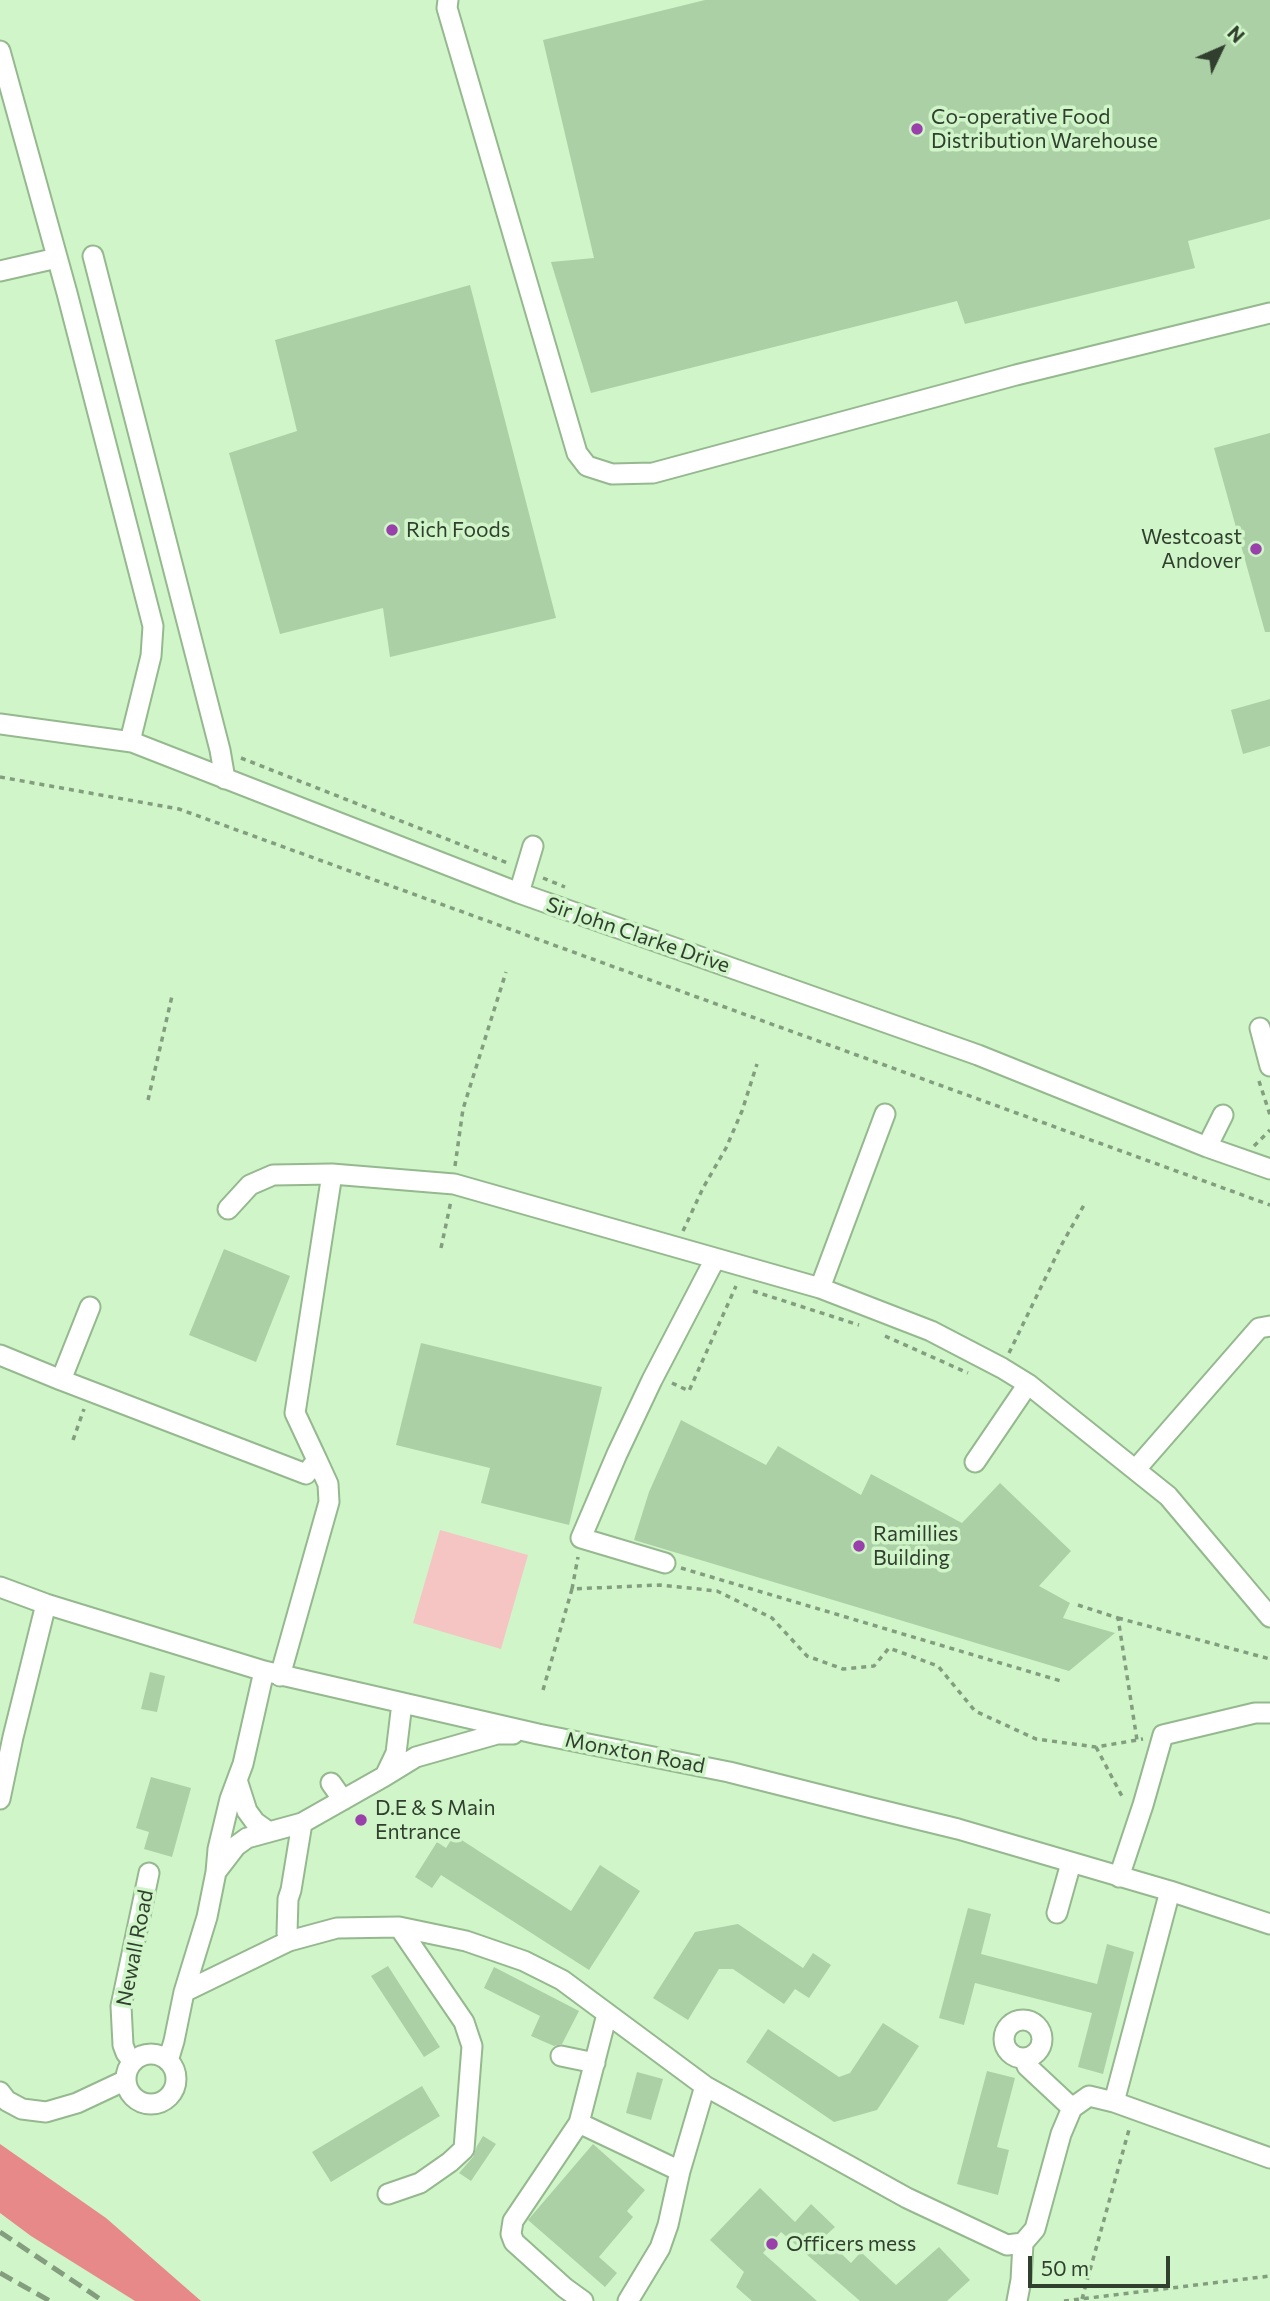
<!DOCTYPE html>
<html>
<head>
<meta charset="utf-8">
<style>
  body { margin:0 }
  #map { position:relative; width:1270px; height:2301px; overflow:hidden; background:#d0f5c9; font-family:Commissioner,sans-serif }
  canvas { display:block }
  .north { position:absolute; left:1186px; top:14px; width:70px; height:70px; -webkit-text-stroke:5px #d0f5c9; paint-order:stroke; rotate:46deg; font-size:19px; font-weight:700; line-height:28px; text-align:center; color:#303f2e }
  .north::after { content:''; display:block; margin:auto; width:24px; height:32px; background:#303f2e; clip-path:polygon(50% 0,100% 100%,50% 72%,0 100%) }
  .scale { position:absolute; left:1028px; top:2256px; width:142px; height:32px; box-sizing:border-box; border:4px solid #303f2e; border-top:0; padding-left:9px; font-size:21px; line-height:24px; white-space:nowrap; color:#303f2e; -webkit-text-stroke:5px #d0f5c9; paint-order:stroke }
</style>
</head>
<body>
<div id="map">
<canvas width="1270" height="2301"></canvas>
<div class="north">N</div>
<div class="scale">50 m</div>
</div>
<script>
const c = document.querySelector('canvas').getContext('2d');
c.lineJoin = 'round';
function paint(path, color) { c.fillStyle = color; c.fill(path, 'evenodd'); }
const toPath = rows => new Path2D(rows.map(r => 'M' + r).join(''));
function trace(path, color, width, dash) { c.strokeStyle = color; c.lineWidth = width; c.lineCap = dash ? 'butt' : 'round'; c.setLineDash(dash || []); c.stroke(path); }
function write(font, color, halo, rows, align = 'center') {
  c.font = font + ' Commissioner,sans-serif'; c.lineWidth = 7; c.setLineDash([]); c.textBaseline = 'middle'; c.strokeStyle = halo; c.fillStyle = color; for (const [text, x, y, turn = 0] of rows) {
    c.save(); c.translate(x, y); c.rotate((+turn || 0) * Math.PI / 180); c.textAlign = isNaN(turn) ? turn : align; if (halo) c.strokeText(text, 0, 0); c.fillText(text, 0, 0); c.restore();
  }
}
paint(toPath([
  [440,1530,528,1555,501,1649,413,1623]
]), '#f5c5c3');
paint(toPath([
  [0,2144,106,2218,201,2301,135,2301,31,2236,0,2213]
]), '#e68988');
paint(toPath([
  [705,0,1270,0,1270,219,1188,241,1195,268,965,324,957,301,591,393,551,262,594,258,543,40],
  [470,285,556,618,390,657,383,608,280,634,229,453,297,431,275,340],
  [1270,433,1270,632,1265,632,1214,448],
  [1270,699,1270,746,1243,754,1231,710],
  [224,1249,290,1276,256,1362,189,1335],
  [421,1343,602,1387,569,1525,481,1503,490,1468,396,1445],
  [681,1420,766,1465,778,1446,861,1495,871,1474,962,1523,1000,1483,1071,1551,1039,1586,1070,1603,1063,1618,1115,1633,1069,1671,634,1540,649,1492],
  [150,1672,165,1676,157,1712,141,1709],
  [151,1777,191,1788,172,1857,144,1849,149,1832,136,1828],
  [454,1835,571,1911,600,1865,640,1891,589,1970,441,1875,432,1888,415,1877,437,1842,446,1848],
  [968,1908,991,1914,981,1954,1097,1984,1107,1944,1134,1952,1103,2074,1078,2067,1092,2013,975,1983,964,2025,939,2018],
  [738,1924,803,1968,813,1953,831,1965,809,1998,795,1989,784,2004,733,1969,719,1969,688,2020,653,1998,695,1932],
  [388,1966,440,2047,424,2057,371,1976],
  [494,1967,579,2011,562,2044,554,2046,531,2036,540,2016,484,1988],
  [883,2023,919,2046,877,2110,834,2122,746,2062,768,2029,839,2077,850,2073],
  [987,2071,1015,2078,997,2147,1009,2150,998,2195,957,2184],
  [637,2072,663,2079,651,2120,626,2113],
  [422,2086,440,2116,331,2182,312,2152],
  [483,2136,496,2144,471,2181,459,2173,473,2157,477,2146],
  [593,2144,645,2190,627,2211,633,2217,599,2257,617,2273,605,2287,528,2220],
  [760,2188,795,2222,811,2204,835,2227,824,2237,851,2263,861,2252,896,2285,939,2247,970,2280,947,2301,860,2301,781,2232,763,2253,817,2301,752,2301,736,2287,744,2272,710,2240]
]), '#acd0a5');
const minor = toPath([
  [448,0,447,8,577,453,587,466,612,474,653,473,1016,375,1270,313],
  [0,51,67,293,153,626,151,656,132,733,132,742],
  [93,256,220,750,225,779],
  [0,271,57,258],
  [0,724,132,742,519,893,978,1055,1207,1147,1270,1169],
  [519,893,533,846],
  [1260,1028,1270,1066],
  [1207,1147,1223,1115],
  [228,1209,250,1185,273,1175,332,1174],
  [820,1288,885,1114],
  [90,1307,61,1380,306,1474,317,1460,295,1413,332,1174,454,1184,820,1288,931,1331,1002,1368,1028,1384,1168,1496,1270,1617],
  [0,1355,61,1380],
  [975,1462,1028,1384],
  [1136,1469,1259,1328,1270,1326],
  [665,1563,581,1538,617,1454,652,1380,715,1259],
  [0,1587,46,1604,264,1671,538,1734,729,1772,872,1808,958,1829,1170,1891,1270,1924],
  [280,1676,329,1502,328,1484,317,1460],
  [385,1776,416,1757,497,1734,513,1734],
  [238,1783,247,1811,255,1822,269,1832,302,1823,385,1776,396,1753,402,1703],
  [331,1783,343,1800],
  [0,1799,13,1737,46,1604],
  [216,1872,236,1846,247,1838,269,1832],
  [1119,1877,1143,1805,1163,1735,1255,1713,1270,1713],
  [1057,1913,1071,1863],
  [289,1941,287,1933,288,1899,291,1890,302,1823],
  [184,1992,289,1941,337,1928,399,1927,466,1941,524,1961,562,1980,705,2086,907,2198,1007,2245,1023,2243,1035,2229,1061,2134,1072,2108],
  '1004 2039a19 19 0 1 1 38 0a19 19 0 1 1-38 0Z',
  '126 2079a25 25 0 1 1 50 0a25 25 0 1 1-50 0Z',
  [561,2056,595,2063],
  [1024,2058,1027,2066,1072,2108,1089,2096,1114,2102,1270,2158],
  [168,2061,174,2041,184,1992,207,1917,216,1872,218,1849,230,1799,243,1764,264,1671],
  [133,2062,126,2053,123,2045,121,2006,149,1873],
  [0,2092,7,2101,22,2109,46,2112,77,2103,126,2080],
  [1114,2102,1170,1891],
  [579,2123,680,2171],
  [388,2194,420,2183,450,2162,464,2149,472,2046,464,2022,399,1927],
  [583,2301,565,2288,514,2242,511,2234,513,2221,579,2123,607,2014],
  [628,2301,660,2248,668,2225,680,2171,705,2086],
  [1017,2301,1021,2280,1023,2243]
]);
trace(minor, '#95b88f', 23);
trace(toPath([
  [241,758,510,864],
  [0,777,179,809,1270,1205],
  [543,878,565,887],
  [1259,1081,1270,1115],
  [148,1100,172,996],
  [1254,1146,1270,1130],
  [455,1166,463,1109,506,972],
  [683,1231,703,1188,726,1148,742,1111,757,1064],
  [441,1248,451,1201],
  [753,1291,859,1325],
  [885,1336,968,1373],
  [1009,1353,1062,1244,1084,1205],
  [672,1383,689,1391,736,1286],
  [73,1440,84,1409],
  [681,1568,1061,1681],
  [572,1589,578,1557],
  [1078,1605,1118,1618,1137,1740],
  [1118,1618,1270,1659],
  [543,1690,572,1589,660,1585,717,1591,772,1618,807,1656,843,1669,874,1666,889,1648,938,1666,975,1711,1036,1739,1096,1747,1143,1739],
  [1096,1747,1124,1800],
  [1082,2299,1130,2126],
  [1064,2301,1270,2276]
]), '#839e7f', 3.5, [5, 5]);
trace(minor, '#fff', 19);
trace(toPath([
  [0,2232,103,2301],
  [0,2273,50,2301]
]), '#839d7e', 5, [14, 7]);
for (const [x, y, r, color] of [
  [917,129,7,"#9a40ab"],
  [392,530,7,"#9a40ab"],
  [1256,549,7,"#9a40ab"],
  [859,1546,7,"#9a40ab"],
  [361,1820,7,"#9a40ab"],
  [772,2244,7,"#9a40ab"]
]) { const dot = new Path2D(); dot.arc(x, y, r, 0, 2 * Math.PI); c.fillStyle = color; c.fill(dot); trace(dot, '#d0f5c9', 2.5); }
write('21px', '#303f2e', '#d0f5c9', [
  ["Co-operative Food",931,117],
  ["Distribution Warehouse",931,141],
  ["Rich Foods",406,530],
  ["Westcoast",1242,537,"right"],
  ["Andover",1242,561,"right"],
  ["Ramillies",873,1534],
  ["Building",873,1558],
  ["D.E & S Main",375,1808],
  ["Entrance",375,1832],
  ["Officers mess",786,2244]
], 'left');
write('21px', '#303f2e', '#d0f5c9', [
  ["Sir John Clarke Drive",638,935,19],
  ["Monxton Road",635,1753,11],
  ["Newall Road",135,1948,-79]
]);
</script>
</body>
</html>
